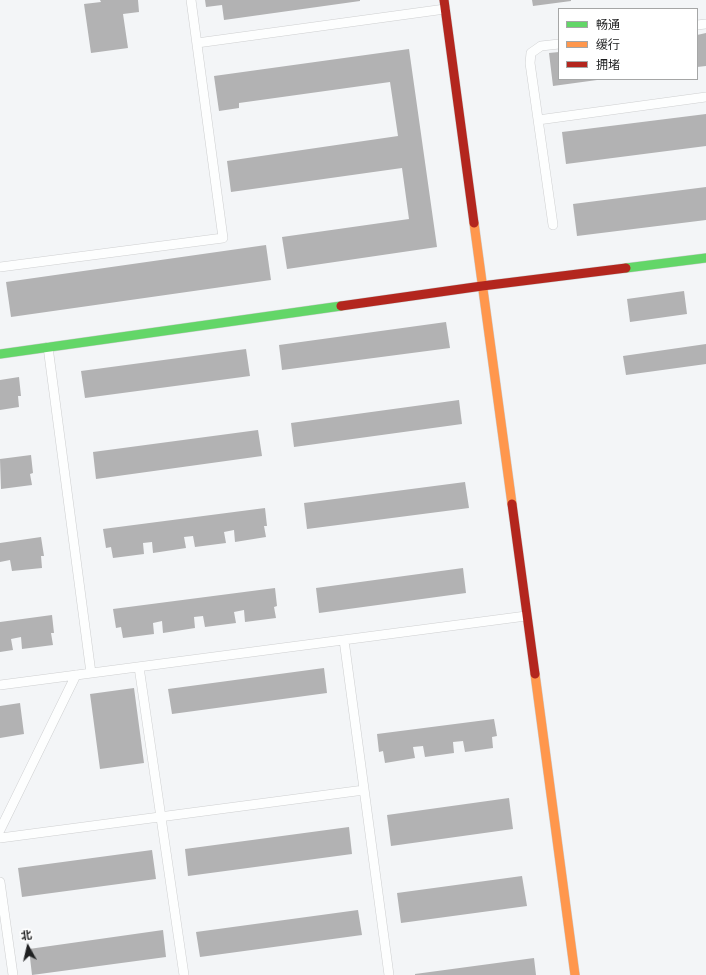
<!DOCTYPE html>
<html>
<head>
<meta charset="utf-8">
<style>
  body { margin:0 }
  #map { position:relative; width:706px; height:975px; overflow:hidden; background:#f3f5f7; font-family:"Titillium Web","Noto Sans SC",sans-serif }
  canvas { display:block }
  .legend { position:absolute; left:558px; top:8px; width:140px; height:72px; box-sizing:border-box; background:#fff; border:1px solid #a5a6a6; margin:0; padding:5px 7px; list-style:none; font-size:12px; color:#1f2021 }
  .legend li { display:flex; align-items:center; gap:8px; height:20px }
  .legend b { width:20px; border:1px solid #a5a6a6 }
  .north { position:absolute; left:8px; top:927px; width:40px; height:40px; -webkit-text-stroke:3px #fff; paint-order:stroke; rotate:352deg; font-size:11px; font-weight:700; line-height:16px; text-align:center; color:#1f2021 }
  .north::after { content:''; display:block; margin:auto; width:14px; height:18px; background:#1f2021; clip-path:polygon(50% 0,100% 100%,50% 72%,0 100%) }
</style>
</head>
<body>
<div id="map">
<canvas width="706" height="975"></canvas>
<ul class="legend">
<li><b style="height:5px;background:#63d668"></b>畅通</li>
<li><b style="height:5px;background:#ff974d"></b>缓行</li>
<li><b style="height:5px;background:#b3261e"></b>拥堵</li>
</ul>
<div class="north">北</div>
</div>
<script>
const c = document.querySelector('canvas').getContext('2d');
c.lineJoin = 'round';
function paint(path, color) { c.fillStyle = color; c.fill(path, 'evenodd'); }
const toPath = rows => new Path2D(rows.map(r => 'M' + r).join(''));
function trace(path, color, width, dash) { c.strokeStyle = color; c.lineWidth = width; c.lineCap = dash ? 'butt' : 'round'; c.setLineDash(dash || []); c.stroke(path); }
paint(toPath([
  [100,0,138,0,139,12,123,14,128,48,91,53,84,4,101,2],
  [205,0,360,0,360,1,224,20,222,5,206,7],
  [532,0,571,0,571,1,533,6],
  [706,33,706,66,697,67,697,35],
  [409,49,437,247,287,269,282,237,409,219,402,168,231,192,227,161,398,136,390,82,239,103,239,108,219,111,214,76],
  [559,52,559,79,597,80,553,86,549,53],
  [706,114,706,146,566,164,562,132],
  [706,187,706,220,577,236,573,204],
  [266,245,271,280,11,317,6,282],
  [684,291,687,314,630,322,627,299],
  [446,322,450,348,282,370,279,345],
  [706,344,706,364,626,375,623,356],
  [246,349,250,376,85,398,81,371],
  [19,377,21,396,18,396,19,407,0,410,0,380],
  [459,400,462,424,294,447,291,423],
  [258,430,262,456,96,479,93,452],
  [31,455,33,473,30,474,32,485,1,489,0,459],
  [465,482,469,508,307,529,304,503],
  [265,508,267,526,264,526,266,537,235,542,234,530,224,532,226,543,195,547,193,536,184,537,186,548,153,553,152,542,143,543,144,554,113,558,111,547,106,548,103,529],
  [41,537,44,556,41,556,42,568,12,571,10,560,0,562,0,543],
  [463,568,466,593,319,613,316,588],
  [275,588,277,606,274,607,276,618,245,622,244,610,234,612,236,623,205,627,203,616,194,617,195,628,163,633,162,621,153,623,154,634,123,638,121,627,116,628,113,609],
  [52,615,54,633,51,633,53,645,22,649,21,637,11,639,13,650,0,652,0,622],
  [324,668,327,693,172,714,168,689],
  [134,688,144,763,100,769,90,694],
  [20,703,24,734,0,738,0,706],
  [494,719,497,736,492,737,493,748,465,752,463,741,453,742,454,753,425,757,423,746,413,747,415,758,385,763,383,751,379,752,377,734],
  [509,798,513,829,391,846,387,815],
  [349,827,352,854,188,876,185,849],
  [152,850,156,879,22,897,18,868],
  [522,876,527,906,401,923,397,893],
  [358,910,362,935,200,957,196,932],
  [163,930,166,957,32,975,29,949],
  [534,958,536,975,415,975,415,974]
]), '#b2b2b3');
const lane = toPath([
  [697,25,706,24],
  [197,43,445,9],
  [538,120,706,97],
  [553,225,530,63,531,53,541,46,559,44],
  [0,267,223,238,191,0],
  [48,347,91,673],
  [344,640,389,975],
  [139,667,184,975],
  [0,685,526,616],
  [0,830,76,675],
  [0,838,364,790],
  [0,882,13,975]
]);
const fast = toPath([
  [626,268,706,258],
  [0,354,341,306]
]);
const slow = toPath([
  [474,223,512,504],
  [535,674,575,975]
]);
const jam = toPath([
  [444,0,474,223],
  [341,306,482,286,626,268],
  [512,504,535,674]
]);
trace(lane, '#cecfd0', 10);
trace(fast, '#cecfd0', 10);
trace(slow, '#cecfd0', 10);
trace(jam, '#cecfd0', 10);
trace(lane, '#fdfefe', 9);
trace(fast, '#63d668', 9);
trace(slow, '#ff974d', 9);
trace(jam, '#b3261e', 9);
</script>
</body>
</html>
